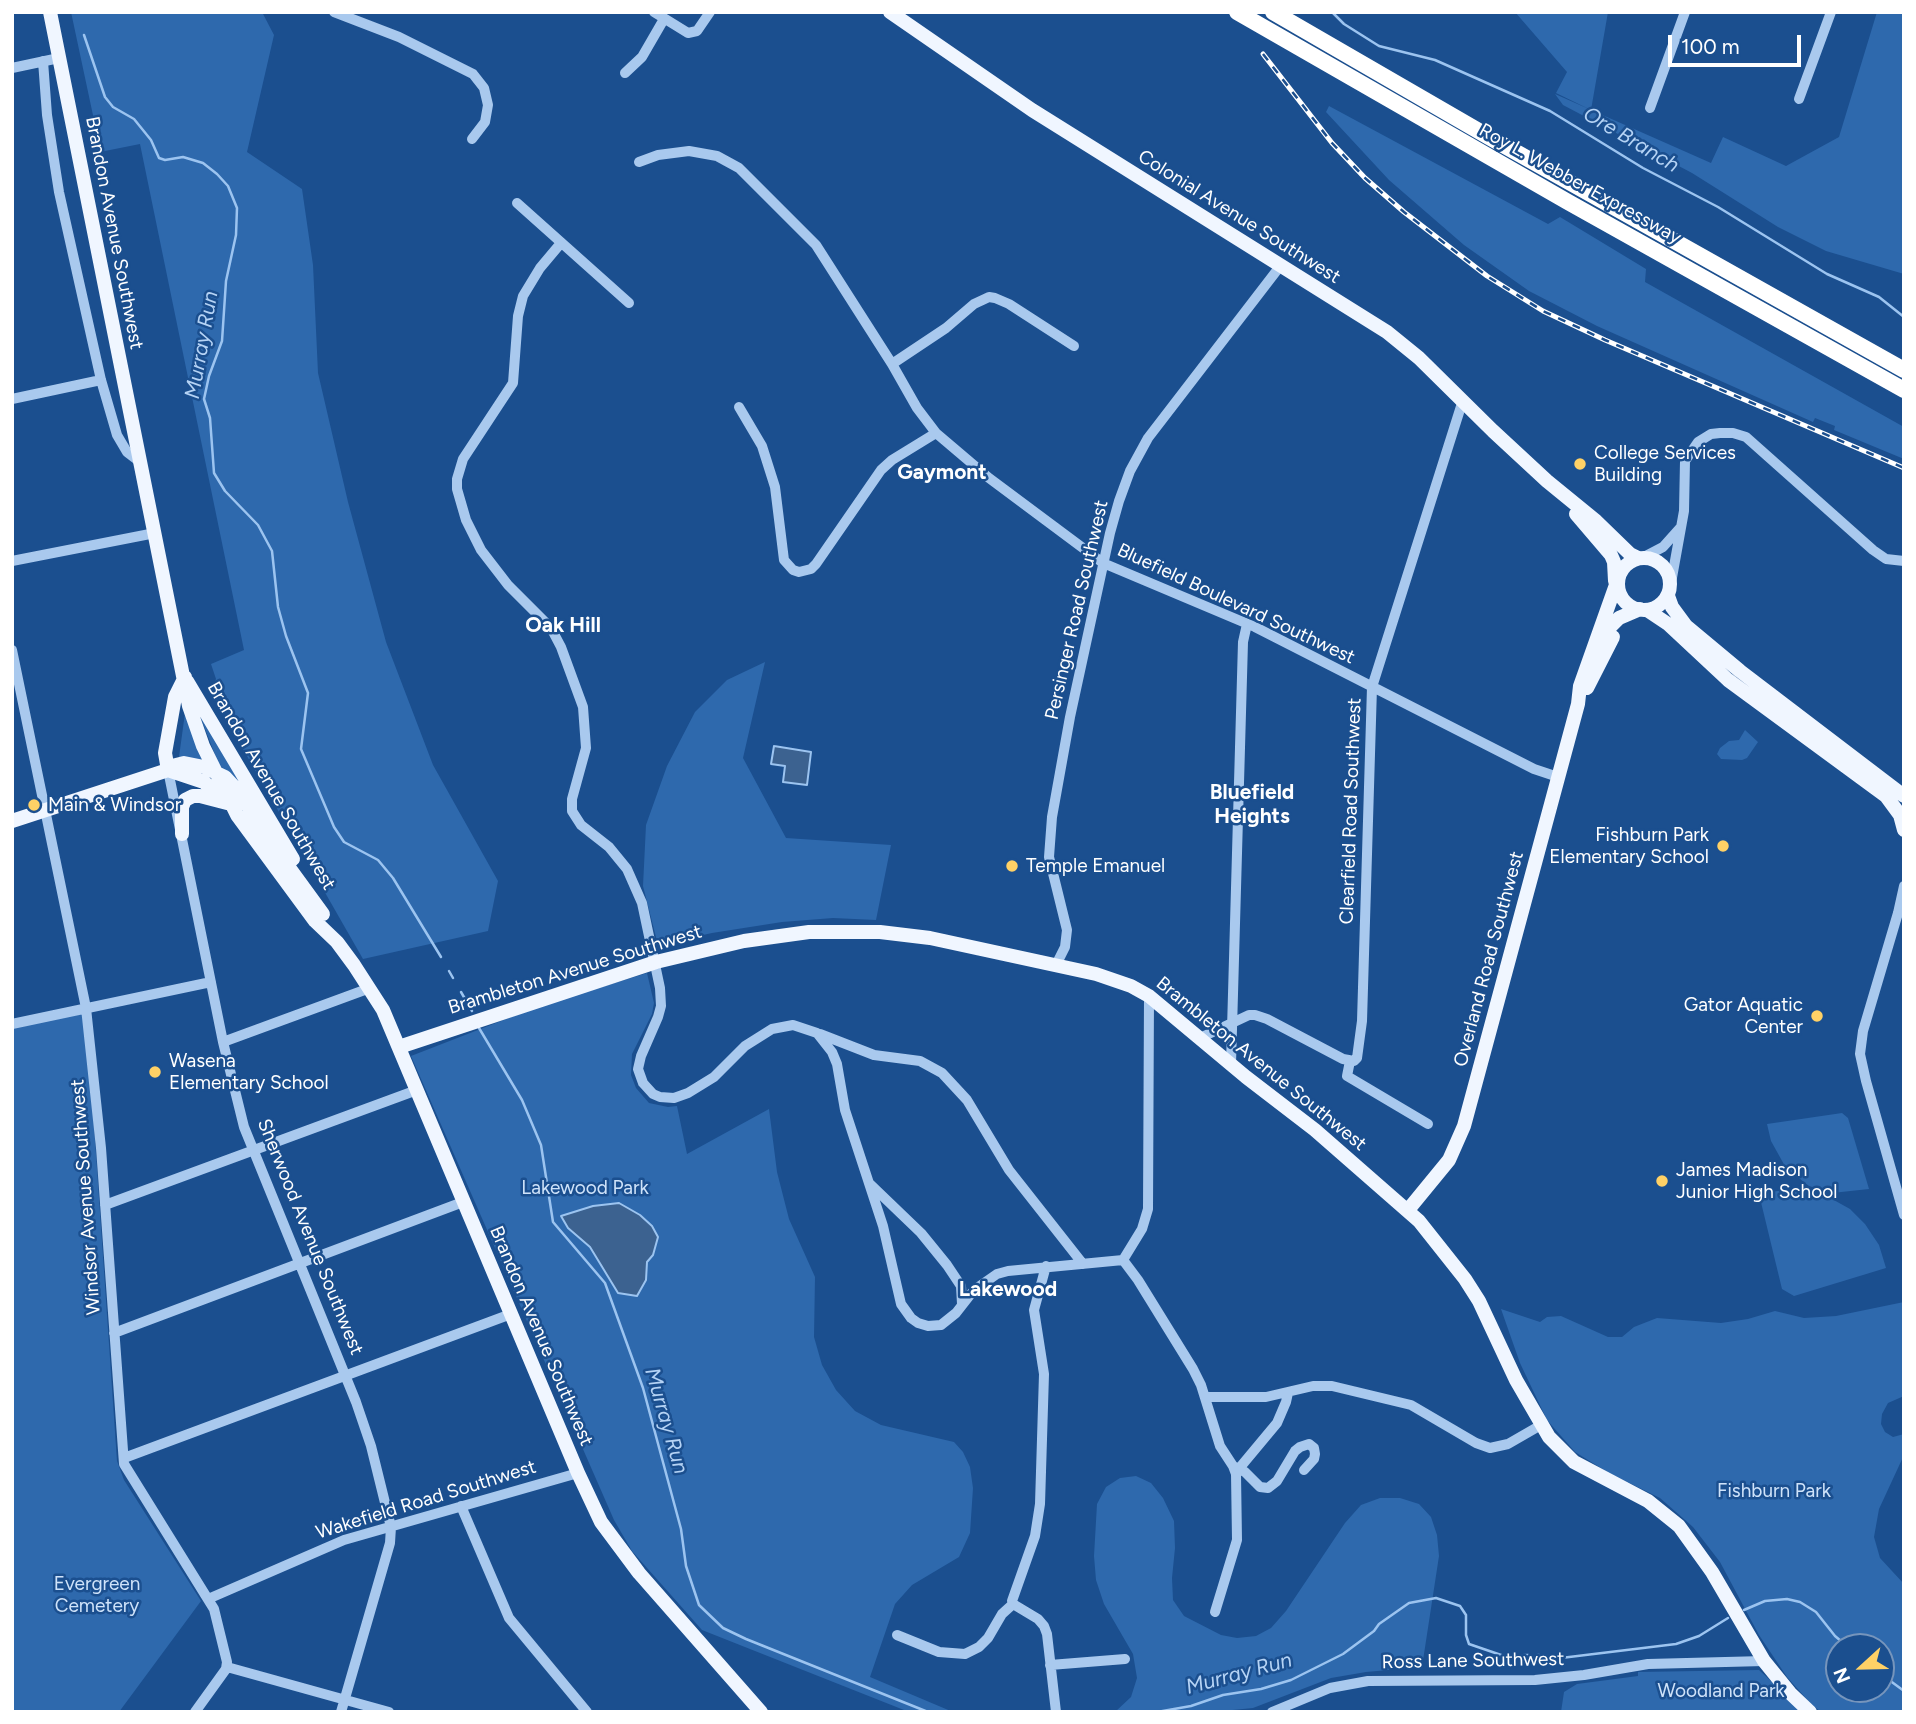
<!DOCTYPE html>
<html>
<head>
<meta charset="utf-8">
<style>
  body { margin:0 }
  #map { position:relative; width:1916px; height:1724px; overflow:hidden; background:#1b4f8f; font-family:Figtree,sans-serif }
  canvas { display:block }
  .frame { position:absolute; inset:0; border:14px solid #fff; pointer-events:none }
  .north { position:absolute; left:1825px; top:1633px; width:70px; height:70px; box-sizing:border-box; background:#1b4f8f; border:2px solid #7695bc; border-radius:50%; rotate:248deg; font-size:19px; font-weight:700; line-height:28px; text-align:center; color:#fff }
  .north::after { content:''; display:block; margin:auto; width:24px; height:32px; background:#ffd166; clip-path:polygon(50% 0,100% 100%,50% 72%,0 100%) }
  .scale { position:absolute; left:1668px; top:35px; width:133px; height:32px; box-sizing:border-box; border:4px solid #fff; border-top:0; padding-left:9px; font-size:21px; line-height:24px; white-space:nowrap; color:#fff; -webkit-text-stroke:5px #1b4f8f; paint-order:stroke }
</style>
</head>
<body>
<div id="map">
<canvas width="1916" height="1724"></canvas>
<div class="frame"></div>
<div class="north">N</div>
<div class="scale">100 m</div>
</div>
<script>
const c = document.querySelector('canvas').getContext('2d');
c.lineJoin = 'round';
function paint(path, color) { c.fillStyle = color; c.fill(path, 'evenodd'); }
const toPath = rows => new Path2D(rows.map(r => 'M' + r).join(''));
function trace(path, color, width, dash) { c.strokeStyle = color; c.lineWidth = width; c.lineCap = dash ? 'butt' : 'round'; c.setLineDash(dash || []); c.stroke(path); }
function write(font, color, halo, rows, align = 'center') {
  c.font = font + ' Figtree,sans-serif'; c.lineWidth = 5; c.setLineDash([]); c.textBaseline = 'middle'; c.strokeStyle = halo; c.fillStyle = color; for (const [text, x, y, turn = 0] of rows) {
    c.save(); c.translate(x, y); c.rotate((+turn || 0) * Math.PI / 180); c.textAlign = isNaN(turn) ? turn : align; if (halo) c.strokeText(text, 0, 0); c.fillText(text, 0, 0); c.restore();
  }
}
paint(toPath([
  [71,12,262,12,274,35,247,152,302,189,313,265,318,373,348,502,386,642,433,765,498,881,488,931,363,959,211,693,216,679,211,664,244,650,140,144,95,153,97,134],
  [1515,12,1608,12,1591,110,1556,93,1567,72],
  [1877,12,1904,12,1904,274,1826,251,1778,227,1692,173,1563,105,1555,94,1711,163,1723,137,1786,166,1839,137],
  [1329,106,1548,224,1560,217,1646,269,1645,282,1904,427,1904,459,1834,430,1835,426,1815,418,1813,422,1597,326,1529,291,1464,245,1389,180,1326,112],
  [765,662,743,758,786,838,891,845,876,920,833,918,782,922,712,933,658,945,643,886,646,825,667,766,695,712,727,680],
  [193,698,247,789,219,765],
  [185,713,204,760,179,757],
  [1745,730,1758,742,1747,758,1742,760,1721,759,1717,754,1720,748,1729,741,1739,740],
  [647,973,654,1003,652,1014,632,1054,631,1075,636,1088,649,1103,668,1107,677,1106,687,1154,769,1109,777,1172,789,1219,815,1277,814,1337,822,1365,836,1390,855,1411,881,1425,954,1442,963,1452,970,1467,973,1488,970,1533,959,1557,912,1585,895,1604,870,1677,953,1712,909,1712,702,1630,632,1551,614,1520,411,1056,537,1007],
  [86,1008,117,1461,124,1480,201,1601,119,1712,12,1712,12,1024],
  [1842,1113,1848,1118,1869,1189,1832,1193,1809,1186,1786,1168,1771,1141,1767,1124],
  [1784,1190,1808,1191,1832,1199,1850,1209,1865,1224,1879,1245,1886,1268,1794,1296,1782,1289,1759,1194],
  [1904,1302,1904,1396,1888,1403,1882,1414,1881,1424,1885,1432,1893,1437,1904,1434,1904,1455,1879,1509,1874,1537,1880,1558,1904,1584,1904,1712,1821,1712,1811,1704,1787,1677,1759,1635,1720,1562,1693,1527,1660,1498,1609,1473,1575,1452,1547,1420,1520,1363,1501,1309,1540,1322,1547,1317,1561,1316,1608,1337,1622,1337,1634,1327,1657,1318,1721,1323,1748,1319,1775,1311,1804,1318,1836,1316],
  [1839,1647,1881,1647,1881,1689,1839,1689],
  [1136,1476,1151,1483,1163,1498,1174,1521,1175,1548,1172,1578,1173,1600,1184,1616,1221,1635,1237,1638,1256,1636,1271,1628,1286,1611,1345,1523,1361,1505,1380,1498,1400,1498,1419,1504,1431,1517,1437,1535,1439,1556,1422,1667,1366,1672,1331,1678,1253,1708,1212,1712,1115,1712,1131,1697,1137,1678,1133,1654,1104,1604,1096,1580,1094,1556,1097,1504,1106,1487,1120,1478],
  [1759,1670,1805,1712,1561,1712,1564,1692,1577,1684,1638,1676,1638,1672]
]), '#2e69ad');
const water = toPath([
  [774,746,811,752,807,785,783,782,785,766,771,764,774,746],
  [619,1203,640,1215,652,1226,658,1237,653,1255,647,1262,646,1280,637,1296,618,1293,590,1247,568,1228,561,1216,593,1206,619,1203]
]);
paint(water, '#3c6290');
trace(water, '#9cc4f0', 2);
trace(toPath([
  [1332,12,1344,24,1379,46,1435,60,1550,111,1643,168,1718,207,1827,274,1879,297,1904,317],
  [84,35,105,97,113,107,134,119,151,140,159,158,165,160,183,157,203,163,217,174,228,186,237,208,236,235,226,281,222,341,209,376,204,399,210,418,214,473,225,491,258,525,272,551,278,607,286,636,308,693,301,749,334,827,344,842,378,860,393,878,441,957],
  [449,971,453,978],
  [461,992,472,1011],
  [479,1028,522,1100,541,1145,553,1222,605,1283,643,1388,681,1529,686,1566,699,1605,723,1628,746,1639,928,1712],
  [1744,1610,1765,1601,1787,1599,1800,1602,1816,1612,1835,1636,1848,1647],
  [1538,1655,1561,1658,1676,1644,1699,1636,1728,1618],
  [1881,1674,1904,1691],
  [1157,1712,1191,1706,1223,1695,1261,1689,1291,1680,1343,1654,1374,1631,1379,1624,1409,1603,1436,1598,1460,1606,1466,1615,1466,1635,1469,1644,1504,1656,1528,1655]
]), '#9cc4f0', 2.5);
trace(toPath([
  [334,12,399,37,473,74,484,88,488,105,485,122,472,139],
  [654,12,688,33,697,31,710,12],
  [43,61,47,115,59,192,101,380,117,435,127,452,140,462],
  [12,68,59,58],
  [625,73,642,57,664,19],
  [1799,99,1831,12],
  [1650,108,1685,12],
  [639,162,658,155,689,151,717,156,739,168,816,245,892,364,917,408,936,433,989,478,1103,563,1255,627,1534,769,1558,777],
  [517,203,629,303],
  [561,243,540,268,523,296,518,316,513,383,463,459,457,479,457,489,466,520,481,550,508,585,551,628,561,647,583,707,586,748,572,799,572,811,581,825,609,847,627,869,642,903,660,988,661,1006,658,1017,641,1056,638,1069,643,1083,653,1094,660,1097,674,1098,688,1093,714,1077,745,1046,772,1029,793,1025,817,1033,832,1052,837,1064,845,1110,883,1226,901,1304,911,1318,918,1323,928,1326,941,1325,956,1313,974,1290,997,1274,1008,1271,1123,1260],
  [892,364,946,328,974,304,989,297,995,298,1009,304,1074,346],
  [12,399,101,380],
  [739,407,762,446,775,487,784,560,793,570,799,572,811,569,816,564,881,470,892,460,936,433],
  [1642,558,1663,547,1680,528],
  [12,561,155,533],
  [1671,583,1684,511,1685,461,1698,442,1711,434,1720,433,1733,433,1746,437,1873,550,1886,559,1904,561],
  [12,650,86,1008,101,1148,124,1464,214,1609,227,1662,226,1669,195,1712],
  [168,770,223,1042,244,1127,356,1402,371,1446,391,1527,390,1543,341,1712],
  [1904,886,1898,913,1863,1031,1860,1054,1866,1081,1904,1215],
  [1056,965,1065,947,1067,930,1049,857,1052,817,1070,717,1110,533,1119,501,1130,471,1148,438,1281,265],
  [12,1024,211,982],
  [820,1034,874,1055,920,1061,942,1073,967,1100,1009,1170,1083,1264],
  [1200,1038,1249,1015,1255,1015,1267,1019,1343,1059,1354,1061,1357,1058,1362,1021,1372,687,1463,400],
  [223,1042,370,988],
  [1350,1061,1347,1076,1428,1124],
  [1231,1064,1243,642,1247,624],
  [870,1184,921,1233,947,1265,961,1286,962,1304],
  [105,1205,417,1090],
  [1123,1260,1138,1280,1193,1369,1201,1385,1220,1446,1233,1466,1245,1472,1260,1487,1268,1488,1277,1481,1295,1451,1300,1447,1309,1444,1314,1448,1315,1454,1314,1459,1304,1470],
  [1123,1260,1142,1229,1148,1209,1149,996],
  [1046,1266,1034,1310,1044,1374,1040,1504,1035,1536,1012,1601,1013,1604,1038,1619,1044,1626,1047,1634,1056,1712],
  [114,1333,463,1202],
  [1205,1397,1266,1397,1313,1386,1332,1386,1411,1405,1476,1443,1490,1448,1508,1444,1541,1425],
  [124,1458,511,1314],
  [1237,1471,1277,1423,1286,1402,1288,1393],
  [461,1506,509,1618,587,1712],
  [208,1599,344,1540,578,1473],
  [1215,1612,1237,1540,1236,1474,1233,1466],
  [897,1635,939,1652,965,1654,979,1647,988,1638,1002,1614,1013,1604],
  [1050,1665,1125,1659],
  [227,1667,389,1712],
  [1272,1712,1330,1688,1368,1681,1535,1680,1584,1675,1648,1664,1764,1661]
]), '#a9c9ee', 10);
trace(toPath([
  [50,12,189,706,203,746,237,815,315,921,337,942,354,965,383,1010,578,1473,601,1522,639,1573,761,1712],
  [890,12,1032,110,1387,332,1419,358,1493,431,1547,481,1596,521,1630,554,1638,558],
  [1576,514,1611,555,1614,562,1615,581],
  '1618 584a26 26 0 1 1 52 0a26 26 0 1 1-52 0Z',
  [1668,596,1672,607,1686,626,1740,671,1904,796],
  [1647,610,1668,624,1728,680,1886,796,1900,815,1904,830],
  [1603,641,1611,626,1619,618,1640,609],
  [187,681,293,859],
  [1587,688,1613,637],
  [168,770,165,753,175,697,185,677],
  [168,770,204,782,226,802],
  [12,821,168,770,176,765,184,763,204,767,225,777,241,794,264,833,323,914],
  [182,834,182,807,185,800,193,796,200,796,227,803],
  [399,1047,656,962,744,941,809,932,880,932,930,938,1096,974,1131,986,1149,996,1246,1077,1315,1130,1419,1221,1465,1279,1479,1301,1516,1380,1549,1437,1574,1462,1648,1501,1679,1526,1712,1572,1764,1661,1790,1693,1810,1712],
  [1408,1210,1449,1160,1464,1126,1578,704,1580,686,1618,579]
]), '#f0f6ff', 14);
trace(toPath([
  [1237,12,1568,202,1904,390],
  [1273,12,1489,137,1904,370]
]), '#fff', 16);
const rail = toPath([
  [1263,54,1332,143,1365,178,1404,212,1487,276,1543,311,1605,340,1904,468]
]);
trace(rail, '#fff', 5);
trace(rail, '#1b4f8f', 2.5, [8]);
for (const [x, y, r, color] of [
  [1580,464,7,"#ffd166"],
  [34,805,7,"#ffd166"],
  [1723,846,7,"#ffd166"],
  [1012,866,7,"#ffd166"],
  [1817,1016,7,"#ffd166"],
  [155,1072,7,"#ffd166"],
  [1662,1181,7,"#ffd166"]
]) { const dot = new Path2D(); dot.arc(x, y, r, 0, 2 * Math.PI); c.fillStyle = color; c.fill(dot); trace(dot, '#1b4f8f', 2.5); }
write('19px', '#fff', '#1b4f8f', [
  ["Roy L. Webber Expressway",1580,184,29],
  ["Colonial Avenue Southwest",1239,217,32],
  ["Brandon Avenue Southwest",114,233,79],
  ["Bluefield Boulevard Southwest",1236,604,25],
  ["Persinger Road Southwest",1077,610,-77],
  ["Brandon Avenue Southwest",271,786,60],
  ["Clearfield Road Southwest",1351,811,-88],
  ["Overland Road Southwest",1489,959,-75],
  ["Brambleton Avenue Southwest",575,970,-17],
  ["Brambleton Avenue Southwest",1261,1064,39],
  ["Windsor Avenue Southwest",86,1197,-94],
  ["Sherwood Avenue Southwest",310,1237,68],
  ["Brandon Avenue Southwest",541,1336,67],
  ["Wakefield Road Southwest",426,1500,-17],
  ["Ross Lane Southwest",1473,1661,-1]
]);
write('19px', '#fff', '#1b4f8f', [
  ["College Services",1594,453],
  ["Building",1594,475],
  ["Main & Windsor",48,805],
  ["Fishburn Park",1709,835,"right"],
  ["Elementary School",1709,857,"right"],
  ["Temple Emanuel",1026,866],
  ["Gator Aquatic",1803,1005,"right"],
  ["Center",1803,1027,"right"],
  ["Wasena",169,1061],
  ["Elementary School",169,1083],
  ["James Madison",1676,1170],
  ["Junior High School",1676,1192]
], 'left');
write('19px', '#cfe3fa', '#1b4f8f', [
  ["Lakewood Park",585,1188],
  ["Fishburn Park",1774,1491],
  ["Evergreen",97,1584],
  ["Cemetery",97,1606],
  ["Woodland Park",1721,1691]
]);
write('italic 21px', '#b5d3f5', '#1b4f8f', [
  ["Ore Branch",1631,140,31],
  ["Murray Run",202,345,-80],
  ["Murray Run",666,1421,74],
  ["Murray Run",1239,1674,-15]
]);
write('bold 21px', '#fff', '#1b4f8f', [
  ["Gaymont",942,473],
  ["Oak Hill",563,626],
  ["Bluefield",1252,793],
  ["Heights",1252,817],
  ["Lakewood",1008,1290]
]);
</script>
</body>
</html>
